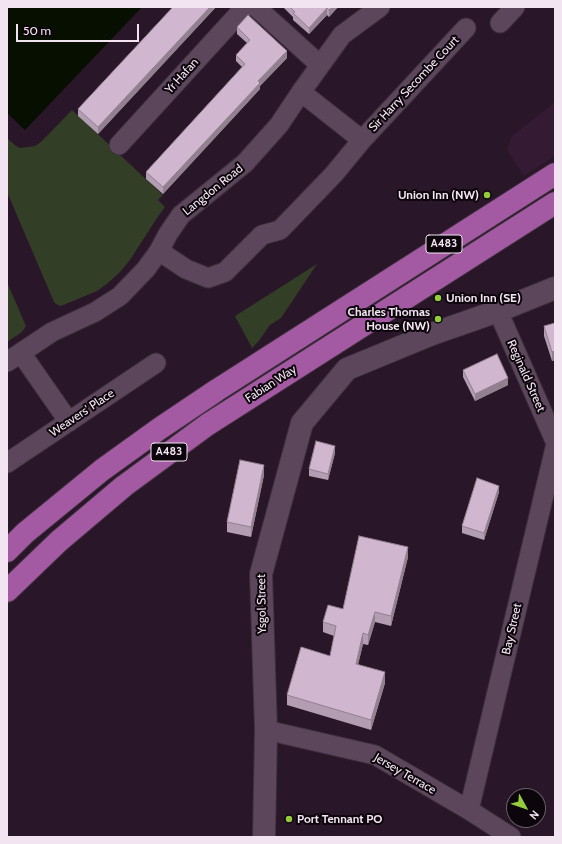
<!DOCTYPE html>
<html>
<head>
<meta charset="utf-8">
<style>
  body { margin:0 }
  #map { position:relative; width:562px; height:844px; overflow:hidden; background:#291628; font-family:Cabin,sans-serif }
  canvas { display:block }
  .frame { position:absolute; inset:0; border:8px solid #f2e5f1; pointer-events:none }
  .north { position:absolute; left:506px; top:788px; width:40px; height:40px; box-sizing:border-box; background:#0d050c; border:1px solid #695f68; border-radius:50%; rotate:130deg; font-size:11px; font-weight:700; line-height:16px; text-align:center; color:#f2e5f1 }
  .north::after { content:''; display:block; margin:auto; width:14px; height:18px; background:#94cc3c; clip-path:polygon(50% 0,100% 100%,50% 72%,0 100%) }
  .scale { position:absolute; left:16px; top:24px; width:123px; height:18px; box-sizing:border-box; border:2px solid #f2e5f1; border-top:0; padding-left:5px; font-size:12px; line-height:14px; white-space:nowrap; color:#f2e5f1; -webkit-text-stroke:3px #0d050c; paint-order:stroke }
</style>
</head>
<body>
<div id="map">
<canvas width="562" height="844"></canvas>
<div class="frame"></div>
<div class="north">N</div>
<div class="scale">50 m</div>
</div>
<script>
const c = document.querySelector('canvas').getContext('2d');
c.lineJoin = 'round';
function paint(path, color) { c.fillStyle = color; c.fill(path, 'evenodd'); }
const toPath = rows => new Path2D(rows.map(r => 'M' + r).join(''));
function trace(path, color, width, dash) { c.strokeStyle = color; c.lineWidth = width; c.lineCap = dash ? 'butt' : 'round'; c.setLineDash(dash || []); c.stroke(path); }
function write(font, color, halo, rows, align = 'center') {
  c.font = font + ' Cabin,sans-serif'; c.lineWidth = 4; c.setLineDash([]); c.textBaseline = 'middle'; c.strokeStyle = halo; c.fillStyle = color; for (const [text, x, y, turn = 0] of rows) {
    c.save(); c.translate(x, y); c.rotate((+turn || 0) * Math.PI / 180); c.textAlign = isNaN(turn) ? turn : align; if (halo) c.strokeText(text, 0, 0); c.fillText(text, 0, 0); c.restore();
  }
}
paint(toPath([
  [555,102,555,156,524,176,507,150,512,136]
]), '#341b33');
paint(toPath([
  [72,110,163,195,158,200,165,207,157,218,130,260,120,272,108,283,97,291,61,306,56,304,54,302,7,192,7,138,16,146,20,148,28,147,35,146,41,142],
  [317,264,281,318,270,325,258,342,252,348,235,316],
  [7,282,26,326,22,332,7,342]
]), '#333e27');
paint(toPath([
  [7,7,142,7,25,130,7,113]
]), '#060f00');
const minor = toPath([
  [256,7,320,65],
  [500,23,515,7],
  [301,92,362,140],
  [119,145,245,7],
  [159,251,186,269,208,278,225,272,262,235,280,230,334,174,362,140,466,28],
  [498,311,555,441],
  [21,353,69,422],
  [7,362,52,332,95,312,120,296,146,269,159,251,168,234,181,215,245,163,279,125,301,92,342,35,380,7],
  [7,463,156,363],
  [266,730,375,755,469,810,511,837],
  [469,810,555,448]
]);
const tertiary = toPath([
  [264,837,266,730,261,574,302,423,347,369,432,334,498,311,555,288]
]);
const trunk = toPath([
  [7,551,25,533,102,470,159,429,217,390,555,174],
  [7,591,59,541,124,486,207,425,555,203]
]);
trace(minor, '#3e303e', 21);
trace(tertiary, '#3e303e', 24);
trace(trunk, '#3e303e', 24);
trace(minor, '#5c465b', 19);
trace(tertiary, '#5c465b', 22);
trace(trunk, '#a45aa2', 22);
paint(toPath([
  [173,7,216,7,98,134,78,116,78,109],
  [283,7,338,7,329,17,327,15,309,34,293,20,293,17],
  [237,27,287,58,260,86,260,89,163,194,146,179,146,172,242,67,236,61,236,55,247,43,237,34],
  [555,323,555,360,552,361,544,336,544,326],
  [463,370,508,385,475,401,463,377],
  [335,453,328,480,309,476,309,469],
  [264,475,251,537,227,532,227,522],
  [499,492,484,540,462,533,462,526],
  [408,557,391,626,375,622,368,645,363,644,358,664,385,683,371,730,287,705,287,695,330,656,334,636,323,632,323,622,343,609]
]), '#b39db2');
paint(toPath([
  [210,7,216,7,98,134,98,127],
  [332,7,338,7,329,17,329,10],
  [327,8,327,15,309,34,309,28],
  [287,51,287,58,260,86,260,89,163,194,163,187,258,81],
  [555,351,555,360,552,361,552,352],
  [508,378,508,385,475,401,475,394],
  [335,446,335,453,328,480,328,474],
  [264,465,264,475,251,537,251,527],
  [499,486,499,492,484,540,484,533],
  [408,547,408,557,391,626,391,616],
  [375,612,375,622,368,645,368,635],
  [363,633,363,644,356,674,356,664],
  [385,672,385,683,371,730,371,720]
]), '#928091');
const building = toPath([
  [173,7,210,7,98,127,78,109,173,7],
  [290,7,332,7,329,10,327,8,309,28,293,13,295,12,290,7],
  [248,15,287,51,258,81,260,83,163,187,146,172,245,64,236,55,250,40,237,27,248,15],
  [555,323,555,351,552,352,544,326,555,323],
  [497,354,508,378,475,394,463,370,497,354],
  [316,441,335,446,328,474,309,469,316,441],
  [240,460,264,465,251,527,227,522,240,460],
  [477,478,499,486,484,533,462,526,477,478],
  [359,536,408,547,391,616,375,612,368,635,363,633,356,664,385,672,371,720,287,695,301,647,330,656,336,626,323,622,328,605,343,609,359,536]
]);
paint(building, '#d0b7cf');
trace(building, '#928091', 1);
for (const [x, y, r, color] of [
  [487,195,4,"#94cc3c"],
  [438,298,4,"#94cc3c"],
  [438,319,4,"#94cc3c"],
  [289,819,4,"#94cc3c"]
]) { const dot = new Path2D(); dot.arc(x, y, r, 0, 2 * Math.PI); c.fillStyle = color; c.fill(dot); trace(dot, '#0d050c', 1.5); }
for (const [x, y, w] of [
  [444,244,36],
  [169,452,36]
]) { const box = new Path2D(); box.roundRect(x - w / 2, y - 9, w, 18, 3); c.fillStyle = '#0d050c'; c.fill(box); trace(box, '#f2e5f1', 1); }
write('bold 11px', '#f2e5f1', null, [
  ["A483",444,244],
  ["A483",169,452]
]);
write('12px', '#f2e5f1', '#0d050c', [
  ["Yr Hafan",182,76,-48],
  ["Sir Harry Secombe Court",414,84,-47],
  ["Langdon Road",213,190,-39],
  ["Reginald Street",526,376,66],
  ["Fabian Way",271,384,-33],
  ["Weavers' Place",82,413,-34],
  ["Ysgol Street",262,604,-91],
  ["Bay Street",512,629,-77],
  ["Jersey Terrace",405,774,30]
]);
write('bold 12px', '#f2e5f1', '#0d050c', [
  ["Union Inn (NW)",479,195],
  ["Union Inn (SE)",446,298,"left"],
  ["Charles Thomas",430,312],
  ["House (NW)",430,326],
  ["Port Tennant PO",297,819,"left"]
], 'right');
</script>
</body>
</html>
